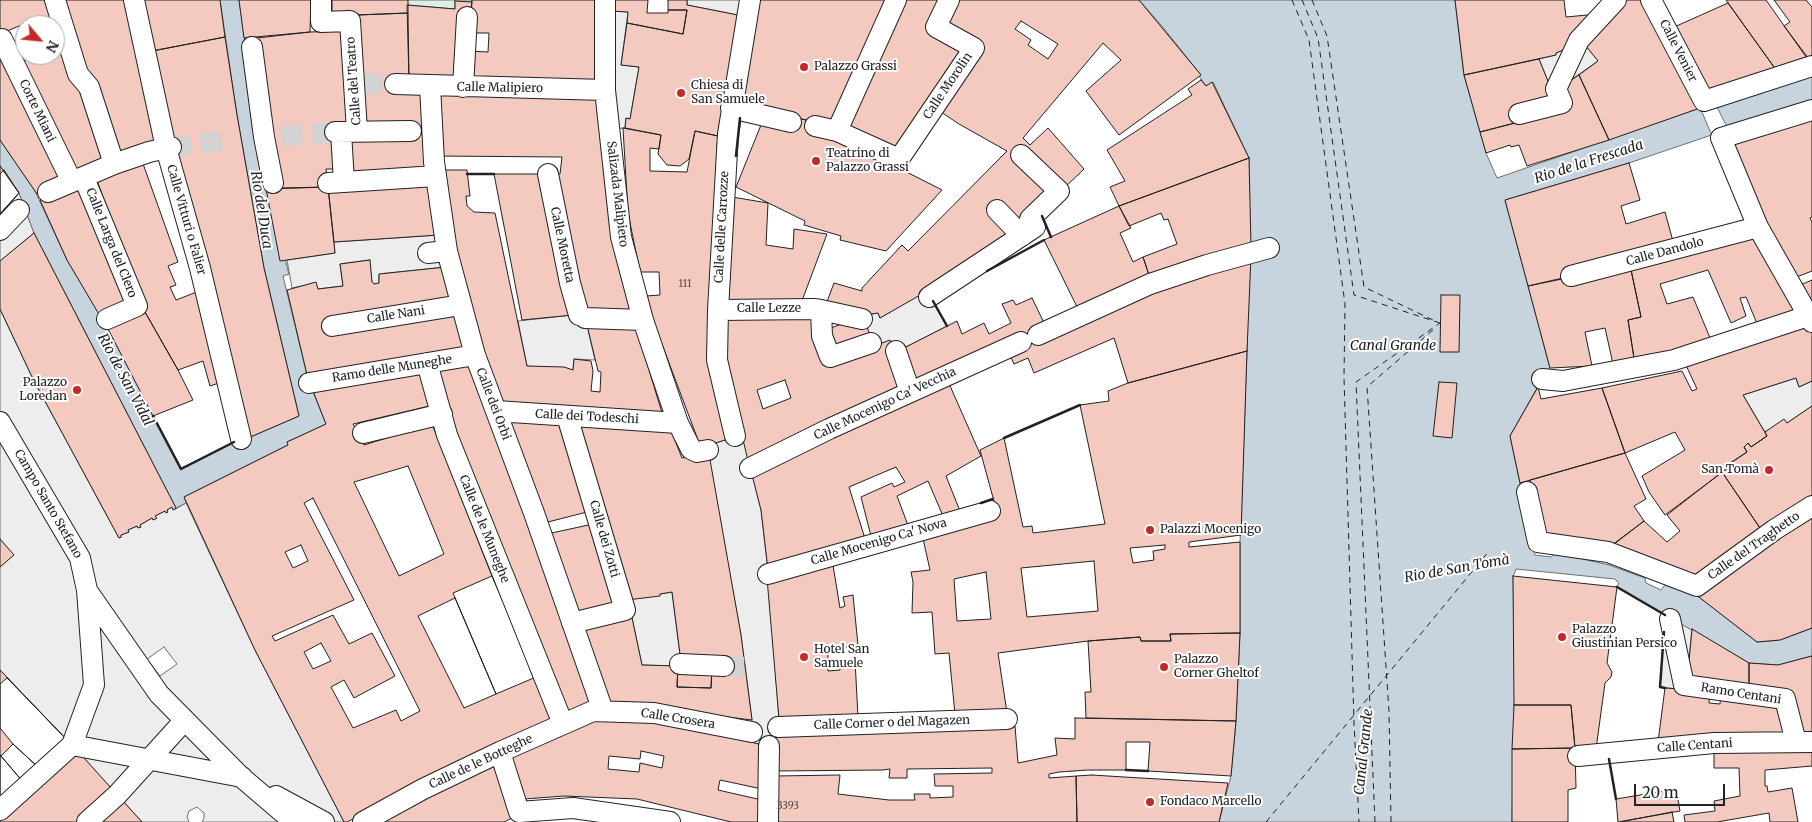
<!DOCTYPE html>
<html>
<head>
<meta charset="utf-8">
<style>
  body { margin:0 }
  #map { position:relative; width:1812px; height:822px; overflow:hidden; background:#fff; font-family:Merriweather,serif }
  canvas { display:block }
  .north { position:absolute; left:15px; top:15px; width:50px; height:50px; box-sizing:border-box; background:#fff; border:1px solid #a7a7a7; border-radius:50%; rotate:118deg; font-size:14px; font-weight:700; line-height:20px; text-align:center; color:#222 }
  .north::after { content:''; display:block; margin:auto; width:18px; height:22px; background:#c62828; clip-path:polygon(50% 0,100% 100%,50% 72%,0 100%) }
  .scale { position:absolute; left:1634px; top:784px; width:91px; height:22px; box-sizing:border-box; border:2px solid #222; border-top:0; padding-left:6px; font-size:15px; line-height:18px; white-space:nowrap; color:#222; -webkit-text-stroke:4px #fff; paint-order:stroke }
</style>
</head>
<body>
<div id="map">
<canvas width="1812" height="822"></canvas>
<div class="north">N</div>
<div class="scale">20 m</div>
</div>
<script>
const c = document.querySelector('canvas').getContext('2d');
c.lineJoin = 'round';
function paint(path, color) { c.fillStyle = color; c.fill(path, 'evenodd'); }
const toPath = rows => new Path2D(rows.map(r => 'M' + r).join(''));
function trace(path, color, width, dash) { c.strokeStyle = color; c.lineWidth = width; c.lineCap = dash ? 'butt' : 'round'; c.setLineDash(dash || []); c.stroke(path); }
function write(font, color, halo, rows, align = 'center') {
  c.font = font + ' Merriweather,serif'; c.lineWidth = 4; c.setLineDash([]); c.textBaseline = 'middle'; c.strokeStyle = halo; c.fillStyle = color; for (const [text, x, y, turn = 0] of rows) {
    c.save(); c.translate(x, y); c.rotate((+turn || 0) * Math.PI / 180); c.textAlign = isNaN(turn) ? turn : align; if (halo) c.strokeText(text, 0, 0); c.fillText(text, 0, 0); c.restore();
  }
}
const green = toPath([
  [408,0,472,0,472,2,455,2,455,9,407,5,408,0]
]);
paint(green, '#e0efe3');
trace(green, '#6f6f6f', 1);
const parking = toPath([
  [687,0,757,0,743,16,687,5,687,0],
  [597,10,628,12,621,65,639,67,630,119,626,118,625,128,602,130,597,10],
  [1579,37,1598,61,1559,88,1554,96,1539,59,1556,55,1556,53,1568,48,1579,37],
  [19,193,34,233,0,261,0,214,19,193],
  [439,235,446,267,379,274,379,283,374,284,372,282,369,260,340,264,343,286,318,289,316,283,292,288,287,260,335,253,334,242,439,235],
  [926,291,947,326,900,350,873,346,859,316,878,313,880,318,926,291],
  [0,309,33,379,119,538,121,537,121,535,129,532,128,530,137,526,138,528,141,527,140,525,152,518,154,520,157,518,155,516,165,511,167,513,167,510,172,507,174,510,186,503,255,650,344,822,202,822,204,818,204,813,197,807,189,811,187,817,189,822,142,822,68,741,0,670,0,567,13,555,0,539,0,309],
  [164,647,177,664,160,676,147,659,164,647],
  [573,315,586,321,595,360,574,359,573,370,527,366,518,321,573,315],
  [1796,378,1799,387,1812,381,1812,406,1787,423,1784,420,1765,432,1743,395,1796,378],
  [742,433,761,510,768,570,779,719,776,734,775,745,763,745,751,743,752,720,741,635,706,447,742,433],
  [672,592,681,662,678,666,642,665,631,613,627,600,672,592],
  [1665,615,1692,629,1686,690,1660,687,1665,615]
]);
paint(parking, '#ededed');
trace(parking, '#6f6f6f', 1);
const water = toPath([
  [220,0,239,0,266,189,289,274,283,276,308,379,326,424,287,442,288,445,184,497,186,503,176,508,34,233,19,193,0,166,0,140,35,191,67,260,107,327,181,468,238,441,248,438,299,416,264,268,237,115,220,0],
  [1139,0,1455,0,1464,75,1486,153,1497,178,1700,108,1812,72,1812,101,1629,163,1505,200,1550,368,1542,379,1510,436,1520,483,1530,542,1535,555,1551,557,1556,553,1609,565,1645,578,1646,583,1661,590,1665,585,1695,594,1757,642,1780,640,1812,628,1812,656,1778,665,1749,663,1617,587,1619,583,1615,579,1516,569,1513,577,1515,681,1512,822,1219,822,1231,776,1236,721,1240,633,1240,542,1247,351,1249,158,1213,82,1206,86,1199,76,1201,75,1161,25,1139,0]
]);
paint(water, '#c7d3dd');
trace(water, '#6f6f6f', 1);
const pier = toPath([
  [1713,99,1728,129,1713,138,1699,105,1713,99]
]);
paint(pier, '#fff');
trace(pier, '#6f6f6f', 1);
trace(toPath([
  [1292,0,1309,40,1345,304,1344,377,1354,723,1359,822],
  [1302,0,1318,38,1354,295,1440,323],
  [1312,0,1327,36,1364,287,1435,321],
  [1266,822,1489,551],
  [1375,822,1356,382,1440,323],
  [1391,822,1389,711,1367,387,1434,329]
]), '#222', 1, [6, 5]);
const building = toPath([
  [0,0,51,0,109,162,37,194,0,140,0,46,19,62,42,55,55,55,55,25,32,25,31,21,0,34,0,0],
  [60,0,127,0,163,144,117,159,91,73,83,75,60,0],
  [135,0,220,0,225,37,147,52,135,0],
  [239,0,311,0,310,32,244,38,239,0],
  [332,0,408,0,408,13,332,16,332,0],
  [472,0,597,0,597,87,466,83,468,51,488,52,489,33,470,33,472,0],
  [611,0,648,0,647,13,668,13,668,10,687,10,683,34,627,23,628,12,611,11,611,0],
  [668,0,687,0,687,5,743,16,718,136,695,131,689,159,680,166,667,165,658,154,661,135,625,128,626,118,630,119,639,67,621,65,627,23,683,34,687,10,668,10,668,0],
  [757,0,892,0,835,126,740,106,757,0],
  [902,0,946,0,932,28,970,50,901,152,845,123,902,0],
  [952,0,1139,0,1201,75,1119,135,1086,91,1121,60,1103,43,1023,138,1030,145,1048,128,1084,169,1061,191,1057,191,1019,224,999,202,987,213,1010,235,922,294,880,318,878,313,859,316,825,307,834,283,862,291,862,288,902,245,908,251,1007,151,959,124,938,110,981,45,941,23,952,0],
  [1021,21,1058,44,1048,59,1028,45,1031,40,1015,29,1021,21],
  [1455,0,1564,0,1566,17,1587,15,1589,16,1568,48,1556,53,1556,55,1464,75,1455,0],
  [1620,0,1645,0,1700,108,1609,140,1579,75,1598,61,1582,41,1620,0],
  [1726,0,1766,0,1811,64,1779,74,1726,0],
  [1774,0,1806,0,1812,7,1812,63,1784,26,1790,22,1774,0],
  [455,1,472,2,460,83,409,81,407,5,455,9,455,1],
  [1728,3,1779,74,1710,97,1672,28,1728,3],
  [408,13,409,81,427,88,430,174,348,179,346,139,357,15,408,13],
  [344,31,351,125,337,169,326,169,328,187,279,188,257,38,310,32,344,31],
  [225,37,237,115,264,268,299,416,248,438,147,52,225,37],
  [1539,59,1554,96,1515,123,1480,132,1464,75,1539,59],
  [1579,75,1609,140,1527,166,1519,145,1511,147,1510,145,1486,153,1480,132,1515,123,1559,88,1579,75],
  [1201,80,1206,86,1212,82,1249,158,1119,206,1110,187,1125,181,1107,150,1192,95,1188,89,1201,80],
  [435,88,599,93,633,316,584,316,553,174,560,174,562,157,437,156,435,88],
  [792,117,815,122,832,134,942,190,886,251,840,240,841,236,804,225,805,221,736,187,763,120,792,117],
  [1812,118,1812,217,1810,218,1812,222,1812,271,1794,278,1727,143,1812,118],
  [623,128,661,135,659,149,650,148,650,171,687,172,695,131,718,136,717,147,719,147,728,439,701,448,654,323,646,296,660,295,659,272,640,272,628,213,623,128],
  [141,158,178,262,168,266,176,285,170,287,176,300,202,290,225,381,210,386,203,361,178,370,145,312,95,175,141,158],
  [1249,158,1251,247,1151,281,1143,257,1177,244,1168,219,1164,220,1161,213,1129,226,1119,206,1249,158],
  [1629,163,1640,200,1621,206,1626,224,1665,212,1674,245,1567,277,1528,286,1505,200,1629,163],
  [0,166,19,193,0,214,0,166],
  [4,170,19,193,0,214,0,174,4,170],
  [439,170,467,170,470,196,466,196,467,206,474,212,495,213,527,366,564,367,573,370,574,359,591,361,593,371,591,391,600,392,601,372,598,371,586,321,635,324,663,416,497,406,449,234,439,170],
  [494,174,543,174,573,315,522,320,494,174],
  [432,180,439,235,334,242,328,187,432,180],
  [77,182,128,303,100,316,67,260,40,200,77,182],
  [328,187,335,253,280,261,266,189,328,187],
  [732,197,768,203,766,245,793,249,794,229,827,234,800,306,726,307,732,197],
  [1119,206,1131,228,1120,233,1133,262,1143,257,1151,281,1080,313,1044,240,1119,206],
  [1758,232,1799,317,1760,331,1746,297,1740,298,1746,316,1731,323,1708,270,1660,284,1667,304,1693,297,1713,345,1634,358,1628,320,1641,317,1630,265,1758,232],
  [34,233,176,508,173,510,172,507,167,510,168,512,166,513,165,511,155,516,157,518,153,520,152,518,140,525,141,527,138,528,137,526,128,530,129,532,121,535,121,537,119,538,33,379,0,309,0,261,34,233],
  [1251,256,1247,351,1128,383,1114,338,1034,373,1028,358,1014,364,1008,351,1125,298,1251,256],
  [370,260,372,282,374,284,379,283,379,274,446,267,455,302,324,320,327,334,458,312,469,353,308,379,287,290,316,282,318,289,343,286,340,264,370,260],
  [1630,265,1641,317,1628,320,1634,358,1613,364,1605,328,1585,332,1592,366,1550,368,1528,286,1630,265],
  [1812,280,1812,309,1798,286,1812,280],
  [1441,295,1460,295,1459,352,1440,352,1441,295],
  [1032,298,1047,329,1039,338,912,386,900,350,957,321,962,334,984,323,989,334,1011,323,1002,304,1013,300,1016,305,1032,298],
  [813,310,816,342,823,365,890,340,905,390,749,465,723,355,725,312,813,310],
  [785,380,791,398,763,409,757,390,785,380],
  [145,312,178,370,193,400,153,416,107,327,145,312],
  [850,321,865,321,871,338,836,351,828,329,850,321],
  [1809,321,1812,328,1812,381,1799,387,1796,378,1743,395,1767,436,1751,447,1748,443,1744,447,1747,452,1726,466,1728,468,1665,515,1649,492,1642,476,1685,450,1675,432,1625,453,1602,388,1682,371,1692,391,1697,389,1684,361,1809,321],
  [1247,351,1241,535,1189,542,1189,547,1240,542,1240,633,1170,634,1171,641,1141,641,1140,637,1088,641,998,653,1007,713,955,714,949,653,935,654,932,612,912,613,913,582,911,572,930,570,922,534,998,516,980,450,1004,438,1023,527,1032,526,1033,533,1105,524,1080,405,1109,401,1108,391,1128,383,1247,351],
  [1165,545,1165,549,1153,551,1154,560,1133,563,1130,548,1165,545],
  [1094,561,1098,611,1027,617,1021,568,1094,561],
  [986,572,991,619,957,621,954,579,986,572],
  [473,360,597,704,429,780,347,822,344,822,255,650,184,497,288,445,287,442,326,424,311,386,424,367,434,405,353,424,364,445,432,424,492,576,536,677,469,465,432,366,473,360],
  [408,466,444,554,399,576,354,482,408,466],
  [313,498,420,711,401,721,396,710,353,728,331,687,344,680,354,698,395,676,372,633,349,644,333,615,275,641,272,636,354,600,304,503,313,498],
  [301,545,308,561,293,568,285,552,301,545],
  [455,598,496,694,464,708,418,616,455,598],
  [321,643,331,661,313,669,304,652,321,643],
  [947,379,981,456,946,476,960,511,943,516,928,481,897,496,909,528,872,540,861,497,892,483,894,487,905,482,896,467,849,487,866,542,768,570,761,510,751,471,947,379],
  [1439,382,1457,383,1452,438,1433,436,1439,382],
  [1538,387,1541,399,1602,388,1625,453,1520,483,1510,436,1538,387],
  [1812,406,1812,498,1762,531,1722,472,1728,468,1726,466,1747,452,1744,447,1748,443,1751,447,1767,436,1765,432,1784,419,1787,423,1812,406],
  [506,422,564,422,587,512,544,523,506,422],
  [575,425,670,428,682,458,709,454,741,635,752,720,603,702,576,625,631,613,642,665,678,666,677,687,711,688,712,668,681,662,672,592,660,594,660,596,627,600,575,425],
  [1625,453,1646,499,1634,506,1644,521,1608,548,1546,534,1530,480,1625,453],
  [1722,472,1762,531,1692,585,1609,548,1644,521,1667,542,1680,531,1667,515,1722,472],
  [1812,511,1812,628,1780,640,1757,642,1695,594,1812,511],
  [593,524,618,608,574,618,547,534,593,524],
  [0,539,14,555,0,567,0,539],
  [832,559,840,608,845,606,843,597,853,595,858,645,828,650,828,671,840,670,840,660,855,660,858,717,779,719,767,578,832,559],
  [492,576,536,677,496,694,453,593,492,576],
  [1513,576,1617,587,1607,663,1612,672,1611,677,1605,683,1596,749,1575,748,1571,705,1514,705,1513,576],
  [1692,629,1749,663,1749,692,1687,683,1692,629],
  [1240,633,1236,721,1086,718,1085,692,1091,692,1088,641,1140,637,1141,641,1171,641,1170,634,1240,633],
  [1812,656,1812,740,1797,740,1787,697,1749,692,1749,663,1778,665,1812,656],
  [678,666,712,668,711,688,677,687,678,666],
  [0,670,68,741,0,804,0,670],
  [7,678,68,741,39,768,13,744,0,728,0,684,7,678],
  [1665,688,1710,691,1709,703,1720,704,1721,693,1783,701,1792,739,1658,742,1665,688],
  [1514,705,1571,705,1575,748,1512,749,1514,705],
  [1075,718,1236,721,1231,776,1148,771,1150,742,1126,742,1126,770,1088,770,1059,772,1049,774,1049,778,1076,776,1077,822,774,822,775,776,840,775,838,794,889,800,915,800,914,794,930,794,930,798,953,797,953,786,935,786,934,774,992,773,992,768,907,769,907,778,889,778,890,769,883,770,775,771,776,734,1015,726,1018,763,1057,755,1055,738,1075,739,1075,718],
  [587,719,654,719,763,745,762,789,720,780,718,790,762,800,760,822,731,822,637,799,564,796,524,799,510,753,587,719],
  [641,751,664,756,662,768,640,763,639,772,608,769,609,756,640,759,641,751],
  [13,744,39,768,23,782,1,756,13,744],
  [1812,744,1812,766,1765,770,1765,786,1767,786,1768,792,1792,788,1798,822,1770,822,1769,813,1717,822,1685,822,1684,815,1715,811,1714,801,1740,796,1739,768,1714,768,1714,747,1812,744],
  [1575,748,1576,788,1568,790,1568,822,1512,822,1512,749,1575,748],
  [76,749,112,789,76,822,0,822,0,818,76,749],
  [0,755,24,783,0,801,0,755],
  [494,759,512,818,504,822,379,822,494,759],
  [1092,775,1124,777,1228,783,1219,822,1077,822,1076,776,1092,775],
  [1676,789,1680,811,1618,822,1616,799,1676,789],
  [122,800,142,822,97,822,122,800],
  [1672,812,1674,822,1620,822,1672,812]
]);
paint(building, '#f3c9c0');
trace(building, '#222', 1);
trace(toPath([
  [361,83,395,84],
  [282,136,335,132],
  [171,147,231,140],
  [724,666,745,667]
]), '#d3d3d3', 20, [20, 10]);
const pedestrian = toPath([
  [55,0,78,74,89,87,114,164],
  [134,0,166,148,200,268,241,439],
  [321,0,321,22,350,21,357,131],
  [605,0,605,90,621,237,643,320,678,423,691,449,697,452,708,450],
  [1651,0,1704,101,1812,66],
  [2,39,72,182],
  [252,47,264,137,273,183],
  [395,84,605,90],
  [430,86,434,162,447,251,475,355,534,513,603,711],
  [463,87,467,17],
  [731,108,791,122],
  [1812,110,1721,138,1758,227,1812,322],
  [1519,114,1562,103,1556,89,1579,40,1616,0],
  [815,126,837,131,899,159,974,48,936,27,949,0],
  [837,131,896,0],
  [335,132,411,131],
  [341,132,344,182],
  [548,174,570,283,579,315],
  [84,178,137,306,107,319],
  [328,183,436,176],
  [48,192,114,164,149,152,171,147],
  [997,210,1022,236],
  [0,230,19,210],
  [428,253,447,251],
  [1571,276,1758,227],
  [929,297,1035,227,1030,219,1059,191,1021,155],
  [718,310,814,309,821,310,822,336,830,357,871,343],
  [821,310,862,319],
  [585,318,643,320],
  [332,326,461,305],
  [1038,335,1150,284,1207,265,1269,248],
  [896,351,910,392],
  [427,363,447,435,563,724],
  [1542,379,1563,381,1674,360,1808,316],
  [309,383,475,355],
  [496,411,678,423],
  [567,416,625,610,572,623],
  [0,422,80,558,87,590,94,685,72,745,0,810],
  [363,433,442,414],
  [735,436,717,360,718,310,728,134,750,0],
  [750,468,829,429,1021,342],
  [1527,492,1538,542,1608,552,1697,586,1774,530,1812,506],
  [768,574,990,511],
  [88,592,159,694,240,776,294,822],
  [1670,619,1684,685,1785,699,1796,742],
  [680,664,724,666],
  [778,727,1007,719],
  [72,745,242,777],
  [500,752,519,812,573,808,670,822],
  [1578,756,1714,743,1812,742],
  [276,796,324,822],
  [87,822,117,795,184,721],
  [363,822,423,789,500,752,593,711,654,713,752,732],
  [768,822,769,746]
]);
trace(pedestrian, '#222', 22);
trace(pedestrian, '#fff', 20);
trace(toPath([
  [736,156,740,118],
  [467,174,494,174],
  [1042,216,1051,237],
  [987,271,1044,240],
  [933,301,947,326],
  [153,416,181,469,234,442],
  [1004,438,1080,405],
  [981,503,993,499],
  [1617,587,1665,615],
  [1664,632,1660,687,1665,688],
  [1609,759,1616,799],
  [1126,770,1148,771]
]), '#222', 2.5);
for (const [x, y, r, color] of [
  [804,67,5,"#c62828"],
  [681,93,5,"#c62828"],
  [816,161,5,"#c62828"],
  [77,390,5,"#c62828"],
  [1769,470,5,"#c62828"],
  [1150,530,5,"#c62828"],
  [1562,637,5,"#c62828"],
  [804,657,5,"#c62828"],
  [1164,667,5,"#c62828"],
  [1150,802,5,"#c62828"]
]) { const dot = new Path2D(); dot.arc(x, y, r, 0, 2 * Math.PI); c.fillStyle = color; c.fill(dot); trace(dot, '#fff', 2); }
write('10px', '#564c4a', null, [
  ["111",685,284],
  ["3393",788,806]
]);
write('12px', '#222', '#fff', [
  ["Calle Venier",1678,51,63],
  ["Calle del Teatro",354,81,-94],
  ["Calle Morolin",948,86,-56],
  ["Calle Malipiero",500,88,1],
  ["Corte Miani",37,111,64],
  ["Salizada Malipiero",617,194,83],
  ["Calle Vitturi o Falier",186,220,74],
  ["Calle delle Carrozze",722,227,-87],
  ["Calle Larga del Clero",111,243,68],
  ["Calle Moretta",562,245,78],
  ["Calle Dandolo",1665,252,-15],
  ["Calle Lezze",769,309],
  ["Calle Nani",396,315,-9],
  ["Ramo delle Muneghe",392,369,-9],
  ["Calle dei Orbi",493,404,69],
  ["Calle Mocenigo Ca' Vecchia",885,404,-25],
  ["Calle dei Todeschi",587,417,3],
  ["Campo Santo Stefano",48,504,60],
  ["Calle de le Muneghe",484,529,68],
  ["Calle dei Zotti",604,539,74],
  ["Calle Mocenigo Ca' Nova",879,542,-16],
  ["Calle del Traghetto",1754,546,-35],
  ["Ramo Centani",1741,694,9],
  ["Calle Crosera",678,719,9],
  ["Calle Corner o del Magazen",892,723,-2],
  ["Calle Centani",1695,746,-4],
  ["Calle de le Botteghe",481,762,-25]
]);
write('12px', '#222', '#fff', [
  ["Palazzo Grassi",814,67],
  ["Chiesa di",691,86],
  ["San Samuele",691,100],
  ["Teatrino di",826,154],
  ["Palazzo Grassi",826,168],
  ["Palazzo",67,383,"right"],
  ["Loredan",67,397,"right"],
  ["San Tomà",1759,470,"right"],
  ["Palazzi Mocenigo",1160,530],
  ["Palazzo",1572,630],
  ["Giustinian Persico",1572,644],
  ["Hotel San",814,650],
  ["Samuele",814,664],
  ["Palazzo",1174,660],
  ["Corner Gheltof",1174,674],
  ["Fondaco Marcello",1160,802]
], 'left');
write('italic 14px', '#222', '#fff', [
  ["Rio de la Frescada",1589,162,-18],
  ["Rio del Duca",261,210,81],
  ["Canal Grande",1393,346],
  ["Rio de San Vidal",125,380,62],
  ["Rio de San Tomà",1457,569,-10],
  ["Canal Grande",1364,752,-84]
]);
</script>
</body>
</html>
